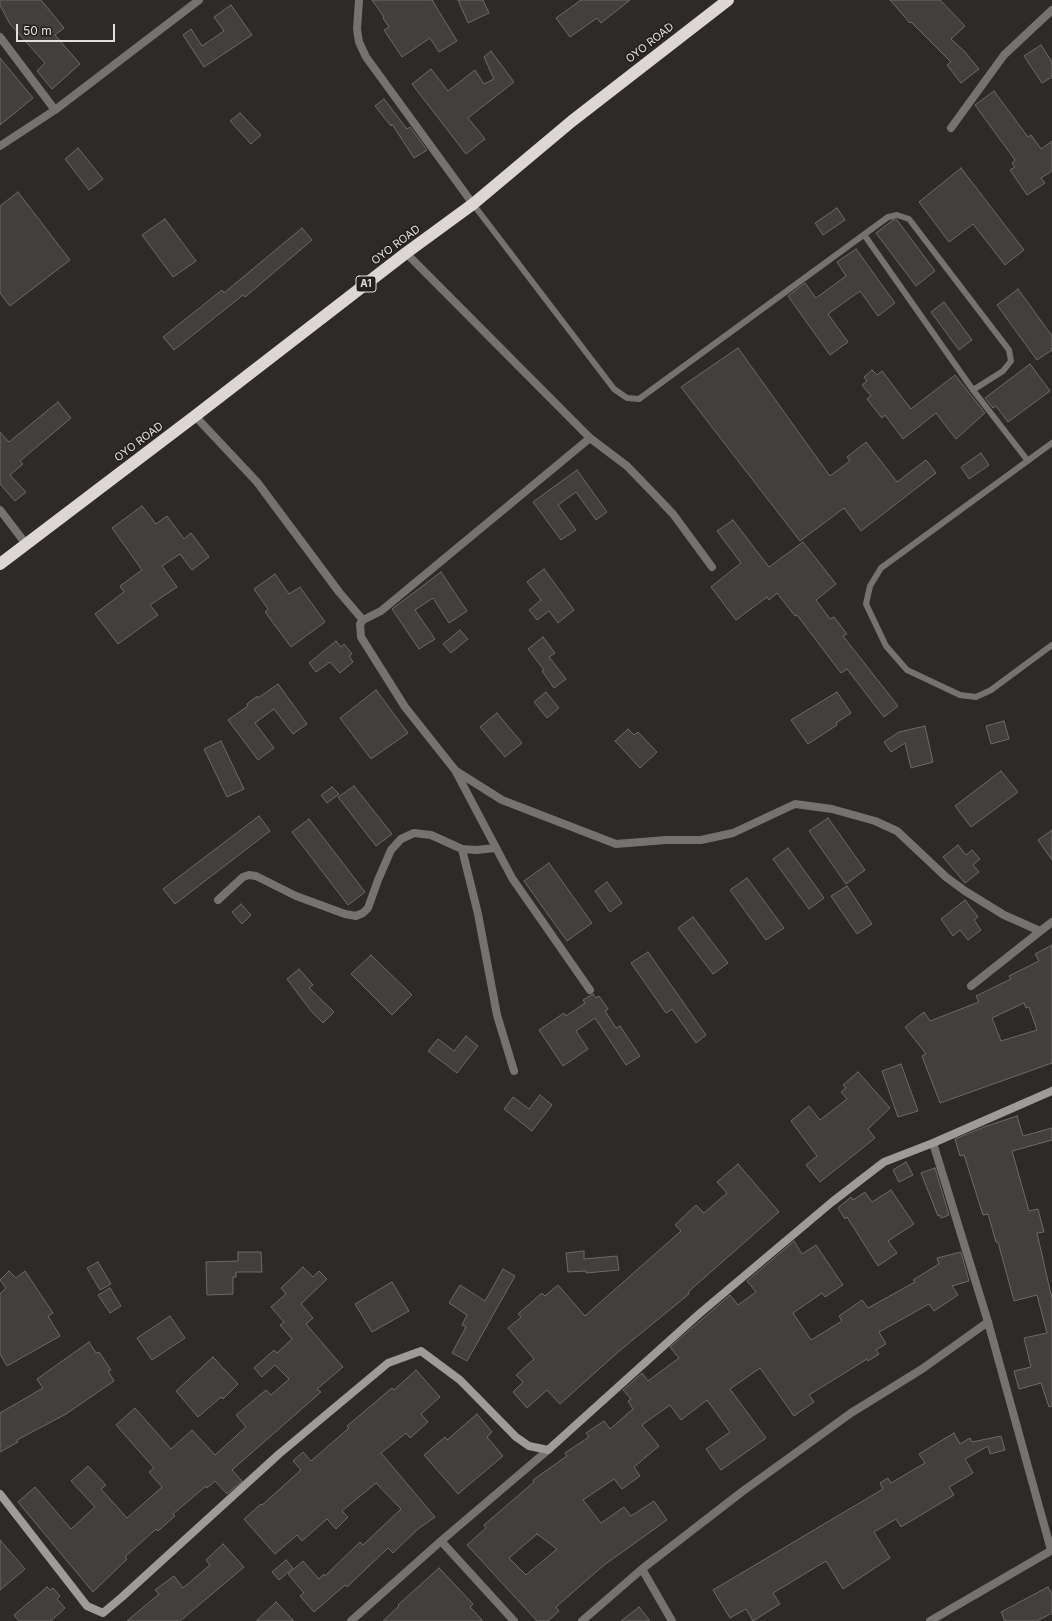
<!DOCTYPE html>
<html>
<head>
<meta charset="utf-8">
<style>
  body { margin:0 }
  #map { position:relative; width:1052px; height:1621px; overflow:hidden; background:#2e2a28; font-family:Inter,sans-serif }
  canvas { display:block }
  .scale { position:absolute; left:16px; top:24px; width:99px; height:18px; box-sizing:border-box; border:2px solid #e2e0de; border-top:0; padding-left:5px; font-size:12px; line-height:14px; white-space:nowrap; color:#e2e0de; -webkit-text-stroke:3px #24201e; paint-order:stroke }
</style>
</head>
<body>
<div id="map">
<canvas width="1052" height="1621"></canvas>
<div class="scale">50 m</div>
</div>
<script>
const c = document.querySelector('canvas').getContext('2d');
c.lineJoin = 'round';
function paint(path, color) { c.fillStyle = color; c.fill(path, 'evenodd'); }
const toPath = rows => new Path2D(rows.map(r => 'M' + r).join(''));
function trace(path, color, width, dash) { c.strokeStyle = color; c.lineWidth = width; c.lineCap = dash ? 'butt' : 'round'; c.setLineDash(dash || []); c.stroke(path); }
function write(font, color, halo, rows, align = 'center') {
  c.font = font + ' Inter,sans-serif'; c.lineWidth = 3.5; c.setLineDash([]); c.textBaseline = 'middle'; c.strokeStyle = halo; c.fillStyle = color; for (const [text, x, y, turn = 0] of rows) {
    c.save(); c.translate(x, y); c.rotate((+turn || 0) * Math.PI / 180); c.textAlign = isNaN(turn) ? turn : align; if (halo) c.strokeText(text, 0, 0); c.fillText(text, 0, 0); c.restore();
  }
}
const building = toPath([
  [0,0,41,0,64,28,55,35,80,64,52,89,37,71,45,63,10,24,0,5,0,0],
  [372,0,432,0,457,41,439,52,430,38,402,57,384,30,389,27,383,18,384,17,372,0],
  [458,0,483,0,489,13,468,23,458,0],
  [581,0,630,0,601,23,597,18,570,37,556,18,581,0],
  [890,0,940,0,965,26,951,39,965,52,979,69,961,83,947,65,951,62,911,22,910,23,890,0],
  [231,5,252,35,204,67,183,35,191,29,202,46,224,31,214,17,231,5],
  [1041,45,1052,62,1052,77,1042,83,1024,56,1041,45],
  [491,51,514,82,468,118,485,139,466,154,412,84,431,69,448,91,475,70,484,84,494,79,484,57,491,51],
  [0,58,33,98,0,125,0,58],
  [994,91,1028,137,1031,135,1041,149,1052,141,1052,171,1041,178,1045,183,1027,195,1010,170,1015,167,1012,163,1015,160,975,105,994,91],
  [384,99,407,129,410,127,427,150,414,158,392,124,391,126,375,106,384,99],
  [240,113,261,135,251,144,230,121,240,113],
  [78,148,103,179,89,190,65,159,78,148],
  [961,168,1024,250,1005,265,973,224,949,242,919,202,961,168],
  [18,192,70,260,10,306,0,293,0,206,18,192],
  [837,208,845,220,823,235,815,223,837,208],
  [165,219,196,261,173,277,142,235,165,219],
  [893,220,897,220,935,271,916,286,876,233,893,220],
  [302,228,312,240,245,297,243,295,174,350,163,337,222,290,224,293,302,228],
  [856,249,895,303,878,316,860,291,828,314,848,342,830,355,788,296,805,283,816,298,846,276,837,262,856,249],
  [1018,289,1052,336,1052,350,1037,360,997,305,1018,289],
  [944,302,972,340,959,350,931,312,944,302],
  [738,348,830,476,850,461,847,457,866,442,897,482,926,460,936,473,861,531,844,508,800,541,681,387,738,348],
  [1030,364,1050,391,1008,422,996,406,993,408,985,398,1030,364],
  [872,370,877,375,882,371,911,409,955,375,985,413,956,439,936,413,903,439,885,415,882,418,867,399,871,396,862,385,867,381,864,377,872,370],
  [58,402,71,418,20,461,23,464,10,475,26,492,15,501,0,484,0,432,9,442,58,402],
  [981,453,989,465,969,479,961,467,981,453],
  [577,470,607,512,596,520,576,492,558,505,576,530,561,540,533,502,577,470],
  [142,506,156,524,167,516,184,539,191,533,209,557,192,570,180,554,162,566,177,587,150,605,158,615,118,644,95,614,124,592,120,586,142,570,112,528,142,506],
  [733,520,769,567,803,542,836,584,816,600,830,619,834,617,847,634,843,636,898,706,884,717,847,669,841,673,797,615,795,616,777,593,769,600,767,597,736,620,711,587,741,563,717,531,733,520],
  [544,569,574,610,558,623,549,611,537,620,529,610,541,600,527,582,544,569],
  [441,572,467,611,449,623,433,598,415,610,435,639,419,649,392,609,441,572],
  [275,574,289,594,300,587,325,622,291,647,265,612,268,609,254,589,275,574],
  [460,630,468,639,451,653,443,644,460,630],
  [543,637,555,653,549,657,566,679,554,688,542,671,544,670,528,649,543,637],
  [336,641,341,647,344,644,352,654,349,656,353,662,340,673,330,662,316,672,309,663,336,641],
  [278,684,307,724,293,734,274,709,255,723,274,748,258,760,228,720,248,706,247,704,257,696,258,698,278,684],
  [376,690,408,733,371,759,340,718,376,690],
  [546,692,559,708,547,718,534,702,546,692],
  [837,692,851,713,836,723,837,725,808,744,791,720,837,692],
  [497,713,522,743,505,757,480,727,497,713],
  [1004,721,1009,739,991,744,986,726,1004,721],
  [925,726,933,762,911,768,905,743,891,752,884,742,899,732,925,726],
  [628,729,634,735,638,732,657,752,640,768,615,741,628,729],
  [221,741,244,789,227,797,204,749,221,741],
  [1001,771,1018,792,971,827,955,806,1001,771],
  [354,786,392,834,376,846,338,797,354,786],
  [332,787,339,794,327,803,321,795,332,787],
  [259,816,270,831,175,904,163,889,259,816],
  [828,818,865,870,846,884,809,831,828,818],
  [309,819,365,892,348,905,292,832,309,819],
  [1052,830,1052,860,1038,840,1052,830],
  [958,845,966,855,972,850,980,859,973,865,979,872,965,883,943,857,958,845],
  [788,848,824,898,809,909,773,859,788,848],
  [549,863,592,923,567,941,524,881,549,863],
  [747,878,784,928,766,940,730,890,747,878],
  [607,882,622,903,610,912,595,891,607,882],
  [847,886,872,924,857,934,831,896,847,886],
  [965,900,978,917,974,920,981,930,968,940,960,930,953,936,941,919,965,900],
  [241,904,251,915,242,924,232,912,241,904],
  [693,917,728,963,713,974,678,928,693,917],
  [1052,945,1052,1063,940,1103,922,1056,926,1054,905,1027,924,1012,930,1021,979,1002,976,996,1011,979,1009,976,1039,961,1035,954,1052,945],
  [1024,1003,1026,1008,1029,1007,1037,1030,1001,1041,992,1018,1024,1003],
  [648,952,706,1035,696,1043,672,1009,666,1013,631,963,648,952],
  [371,955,412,995,392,1015,351,974,371,955],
  [299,969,313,985,309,988,334,1012,323,1023,311,1011,287,979,299,969],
  [593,994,596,998,599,996,608,1009,605,1011,616,1028,620,1026,640,1056,626,1065,595,1018,576,1031,588,1049,563,1066,539,1030,564,1013,566,1016,585,1003,583,1000,593,994],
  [466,1036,478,1046,457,1073,428,1051,438,1039,454,1051,466,1036],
  [901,1064,918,1111,898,1117,882,1071,901,1064],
  [858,1072,890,1108,868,1129,875,1138,820,1182,806,1165,817,1156,791,1121,809,1106,820,1120,847,1099,841,1092,846,1088,843,1085,858,1072],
  [540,1095,552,1105,532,1131,504,1109,513,1097,529,1109,540,1095],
  [1017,1116,1023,1136,1052,1128,1052,1140,1012,1151,1029,1211,1038,1209,1044,1232,1037,1233,1052,1299,1052,1406,1049,1407,1041,1383,1019,1389,1014,1371,1031,1367,1024,1338,1047,1333,1037,1295,1014,1301,998,1242,996,1242,988,1214,983,1215,964,1155,960,1156,955,1139,984,1127,1017,1116],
  [906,1162,913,1175,899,1182,893,1170,906,1162],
  [738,1164,779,1212,688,1292,689,1294,618,1352,560,1404,547,1390,527,1408,513,1392,523,1382,516,1375,534,1359,508,1328,521,1317,518,1314,542,1293,545,1296,558,1285,585,1316,586,1315,681,1231,675,1225,696,1205,704,1213,727,1193,717,1182,738,1164],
  [935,1168,949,1215,941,1218,940,1215,938,1216,921,1173,935,1168],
  [891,1190,914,1224,888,1241,897,1253,878,1266,847,1217,845,1219,838,1208,851,1197,853,1200,865,1192,872,1202,891,1190],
  [794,1241,802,1254,816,1245,843,1285,825,1297,822,1293,793,1313,811,1340,842,1321,839,1316,862,1300,868,1308,915,1282,913,1280,939,1264,937,1258,961,1252,969,1281,952,1286,958,1295,934,1311,929,1304,879,1332,886,1344,876,1350,879,1354,868,1361,867,1359,809,1395,814,1402,794,1416,760,1368,730,1389,766,1438,721,1470,706,1449,730,1432,707,1400,681,1420,670,1405,642,1425,659,1446,634,1467,640,1476,622,1489,614,1479,583,1500,601,1523,624,1507,631,1516,654,1501,667,1520,604,1565,556,1607,559,1611,548,1621,537,1621,467,1545,486,1528,484,1525,534,1482,533,1480,567,1456,565,1453,589,1437,586,1433,604,1421,610,1429,633,1409,628,1401,631,1399,623,1390,642,1373,648,1381,679,1358,670,1347,730,1295,738,1305,756,1292,747,1281,794,1241],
  [537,1534,557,1549,526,1575,509,1558,537,1534],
  [584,1251,584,1259,617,1256,619,1270,586,1273,586,1271,568,1272,566,1253,584,1251],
  [238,1252,261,1252,262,1272,236,1272,236,1277,233,1277,233,1294,207,1295,206,1262,238,1261,238,1252],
  [98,1262,111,1284,100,1290,87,1268,98,1262],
  [303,1267,313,1277,319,1271,327,1279,301,1304,313,1318,306,1324,343,1367,317,1389,321,1392,232,1470,242,1481,227,1494,215,1481,207,1488,206,1486,173,1514,175,1516,158,1531,156,1529,125,1557,127,1559,93,1592,18,1502,35,1487,71,1529,95,1507,71,1481,88,1466,106,1485,101,1489,127,1518,162,1487,149,1472,154,1468,116,1425,135,1408,171,1449,192,1430,215,1455,246,1427,236,1415,266,1390,271,1395,289,1379,275,1365,262,1377,254,1368,274,1350,277,1353,292,1339,280,1325,284,1322,271,1307,286,1294,281,1288,303,1267],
  [503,1269,515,1276,467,1361,452,1353,466,1327,462,1325,467,1315,449,1303,460,1285,485,1301,503,1269],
  [9,1271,16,1278,25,1271,53,1313,48,1316,60,1336,7,1366,0,1354,0,1294,6,1288,0,1280,9,1271],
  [392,1282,409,1311,372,1332,355,1304,392,1282],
  [110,1288,121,1306,110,1313,98,1295,110,1288],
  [170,1316,185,1338,152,1360,137,1338,170,1316],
  [89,1342,96,1353,99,1352,111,1370,108,1371,114,1381,66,1414,17,1440,18,1442,0,1452,0,1413,43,1388,37,1379,89,1342],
  [213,1357,238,1384,223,1399,221,1397,198,1417,176,1391,213,1357],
  [416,1370,440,1397,421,1414,428,1422,410,1438,406,1433,381,1453,435,1517,418,1529,393,1553,388,1548,347,1587,345,1585,314,1612,300,1596,304,1593,288,1574,303,1561,319,1579,324,1574,325,1576,360,1542,363,1545,401,1509,376,1483,342,1511,348,1517,336,1529,327,1519,302,1541,297,1535,275,1554,244,1519,261,1504,262,1505,301,1470,293,1461,303,1452,311,1461,349,1428,347,1426,392,1388,394,1390,416,1370],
  [477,1414,492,1432,487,1437,503,1456,458,1494,424,1455,445,1437,447,1440,477,1414],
  [954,1433,960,1444,970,1438,972,1442,1001,1436,1005,1450,990,1454,988,1446,965,1459,973,1473,949,1487,954,1495,901,1527,896,1519,874,1532,890,1558,843,1589,826,1561,773,1593,780,1604,753,1621,746,1609,730,1618,713,1590,883,1489,880,1483,888,1478,891,1483,925,1463,919,1454,954,1433],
  [0,1540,25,1569,0,1590,0,1540],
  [223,1544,244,1567,180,1621,127,1621,159,1594,155,1590,174,1576,183,1588,210,1565,206,1560,223,1544],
  [286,1560,293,1568,279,1580,272,1572,286,1560],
  [439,1568,473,1604,470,1607,483,1621,383,1621,399,1606,398,1605,439,1568],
  [47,1587,50,1590,53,1588,60,1596,57,1599,65,1608,51,1621,19,1621,14,1615,47,1587],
  [1048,1587,1052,1594,1052,1613,1037,1621,1005,1621,1001,1612,1048,1587],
  [276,1602,294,1621,256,1621,276,1602],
  [639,1607,650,1621,621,1621,639,1607]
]);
paint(building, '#433f3d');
trace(building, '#6e6a67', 1);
trace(toPath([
  [473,204,614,389,627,398,639,399,888,217,897,215,909,219,1009,350,1011,361,1003,371,973,390],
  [865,236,973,390,1028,461],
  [1052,443,881,568,870,586,866,604,886,646,907,670,960,695,976,697,991,690,1052,645]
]), '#747371', 6);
trace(toPath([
  [359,0,357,29,359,42,366,57,473,204],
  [0,37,55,110],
  [951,128,1004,55,1052,10],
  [0,146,55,110,199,0],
  [406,253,590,438,627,466,656,496,673,514,712,567],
  [195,416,257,482,339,592,363,620],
  [0,510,26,544],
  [456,771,502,800,616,844,666,840,701,840,733,833,795,804,832,809,875,821,897,831,946,877,965,891,1004,915,1040,931],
  [462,849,478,914,497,1015,514,1071],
  [218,900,243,877,249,875,256,876,296,896,345,914,356,916,363,913,368,908,378,880,391,850,401,839,414,833,431,835,462,849,477,850,495,848],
  [971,986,1052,922],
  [590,990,512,878,455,770,405,707,361,637,360,624,363,620,381,611,590,438],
  [933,1143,988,1322,1051,1550],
  [441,1541,514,1621],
  [642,1569,672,1621],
  [351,1621,441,1541,548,1450],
  [582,1621,642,1569,743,1491,851,1413,922,1369,988,1322],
  [930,1621,1052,1550]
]), '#747371', 8);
trace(toPath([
  [0,1494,87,1606,103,1613,122,1597,279,1454,388,1363,421,1351,460,1380,516,1437,529,1446,548,1450,699,1314,832,1202,884,1162,933,1143,1052,1091]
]), '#9e9b99', 8);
trace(toPath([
  [0,564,195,416,406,253,473,204,572,121,728,0]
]), '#dcd7d4', 12);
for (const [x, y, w] of [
  [366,284,20]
]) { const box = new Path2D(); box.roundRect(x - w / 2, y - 8, w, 16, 3); c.fillStyle = '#24201e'; c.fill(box); trace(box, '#e2e0de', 1); }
write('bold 10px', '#e2e0de', null, [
  ["A1",366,284]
]);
write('11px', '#e2e0de', '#24201e', [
  ["OYO ROAD",650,43,-38],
  ["OYO ROAD",396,245,-37],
  ["OYO ROAD",139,442,-37]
]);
</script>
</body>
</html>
